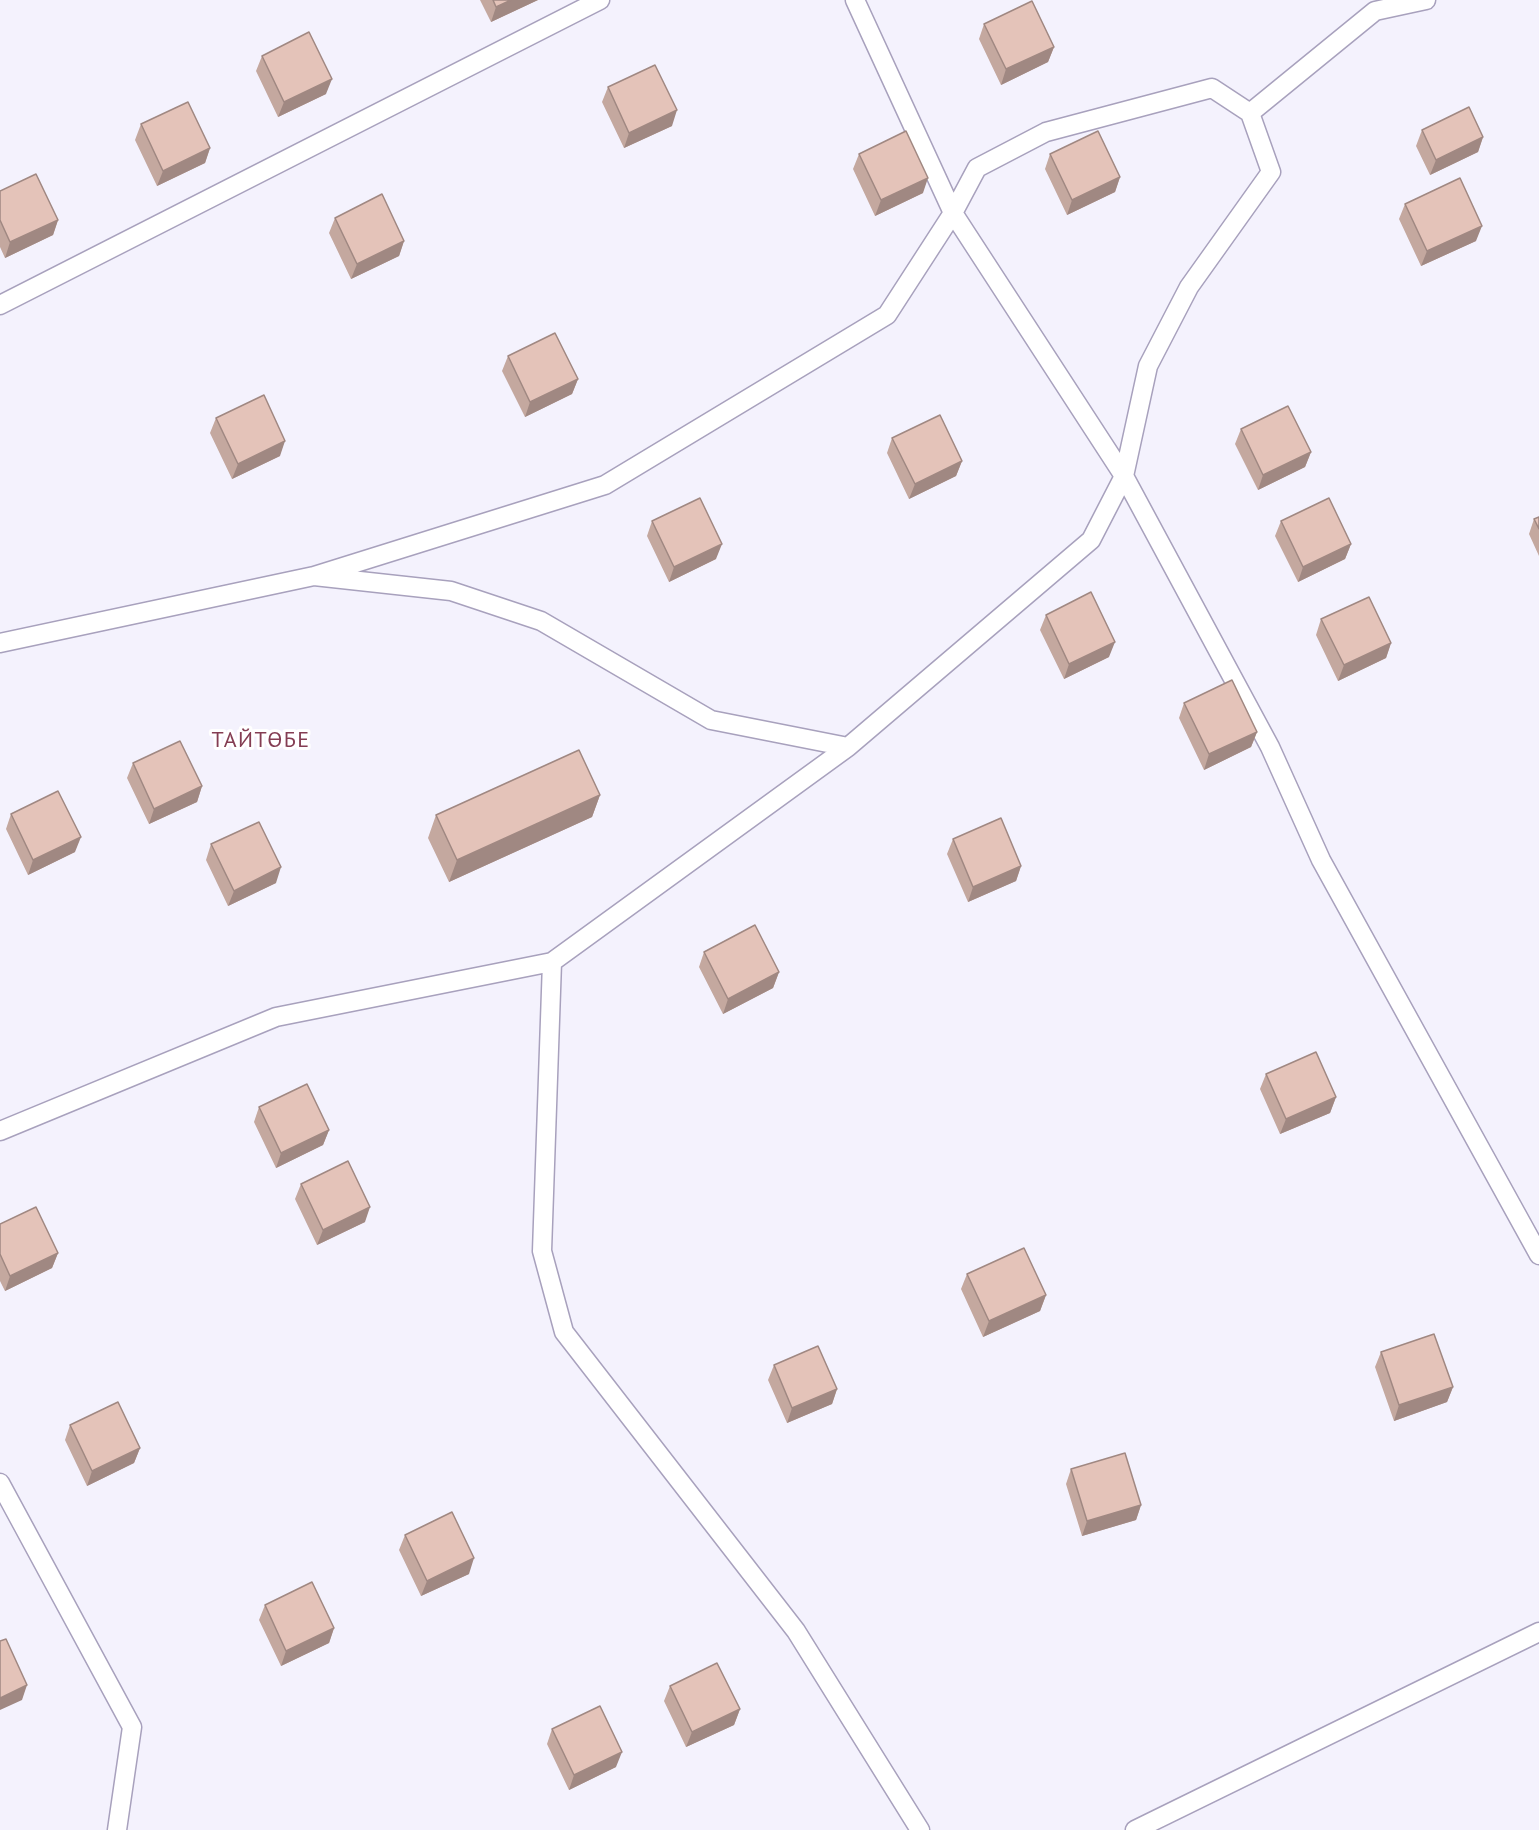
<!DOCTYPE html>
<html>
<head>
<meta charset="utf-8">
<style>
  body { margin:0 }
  canvas { display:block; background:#f4f2fd }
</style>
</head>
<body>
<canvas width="1539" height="1830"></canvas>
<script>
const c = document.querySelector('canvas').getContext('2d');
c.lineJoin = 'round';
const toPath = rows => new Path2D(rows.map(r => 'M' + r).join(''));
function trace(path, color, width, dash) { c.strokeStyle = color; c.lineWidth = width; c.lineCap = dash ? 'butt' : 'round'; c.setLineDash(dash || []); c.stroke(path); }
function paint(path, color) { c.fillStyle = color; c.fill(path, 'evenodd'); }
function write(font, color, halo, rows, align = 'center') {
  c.font = font + ' "PT Sans",sans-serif'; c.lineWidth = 6; c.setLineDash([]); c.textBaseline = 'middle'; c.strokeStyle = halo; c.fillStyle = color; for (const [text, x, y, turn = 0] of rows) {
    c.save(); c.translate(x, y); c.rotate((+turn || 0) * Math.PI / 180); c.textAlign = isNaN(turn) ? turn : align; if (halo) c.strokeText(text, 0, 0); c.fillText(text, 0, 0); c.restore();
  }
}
const service = toPath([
  [855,0,953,213,977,168,1046,132,1212,88,1250,113,1375,11,1426,0],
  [0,305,600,0],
  [314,576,605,485,887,315,953,213,1124,476,1270,747,1321,860,1539,1255],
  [0,643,314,576,451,591,541,621,711,720,848,747,1091,540,1124,476,1148,366,1189,287,1271,172,1250,113],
  [552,962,542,1251,564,1332,796,1631,920,1830],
  [0,1131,276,1017,552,962,848,747],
  [0,1483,132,1727,117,1830],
  [1135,1830,1539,1632]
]);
trace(service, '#a8a1bd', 21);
trace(service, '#fff', 18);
paint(toPath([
  [480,0,538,0,491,22],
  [984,24,1054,47,1048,62,1001,85,979,39],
  [262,56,326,94,278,117,256,71],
  [608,87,672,126,624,148,602,102],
  [141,124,210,148,205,163,157,186,135,140],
  [1422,130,1483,137,1478,152,1430,175,1416,146],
  [859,154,923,193,875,216,853,169],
  [1050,154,1120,177,1115,192,1067,215,1045,169],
  [0,191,58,220,53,235,5,258,0,247],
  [1405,204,1476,241,1421,266,1399,219],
  [335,218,404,241,399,256,351,279,329,233],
  [508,356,578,379,572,394,525,417,502,371],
  [216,418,280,456,232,479,210,433],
  [1241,429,1311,452,1305,467,1258,490,1235,444],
  [892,438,962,461,956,476,909,499,887,453],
  [1539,517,1539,556,1529,534,1534,519],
  [652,521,716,559,669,582,647,536],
  [1281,521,1351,544,1345,559,1298,582,1275,536],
  [1046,615,1109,657,1064,679,1040,630],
  [1321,619,1391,643,1386,658,1338,681,1316,635],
  [1184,703,1257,732,1251,747,1204,770,1179,718],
  [133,763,202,786,197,802,149,824,127,778],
  [600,795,592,817,449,882,428,838,436,815],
  [11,814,75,852,28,875,6,829],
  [953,839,1021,866,1016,881,968,902,947,854],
  [211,844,276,883,228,906,206,860],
  [704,952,779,972,773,988,723,1014,699,967],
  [1266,1074,1336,1097,1330,1113,1280,1134,1260,1089],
  [259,1107,329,1130,323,1145,276,1168,254,1122],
  [301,1184,365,1222,317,1245,295,1199],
  [0,1224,58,1253,52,1268,5,1291,0,1281],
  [967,1274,1046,1295,1040,1311,983,1337,961,1289],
  [1381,1352,1453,1387,1447,1402,1394,1421,1375,1367],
  [774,1365,837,1389,832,1404,787,1423,768,1380],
  [70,1425,140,1448,134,1463,87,1486,65,1440],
  [1071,1469,1141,1505,1136,1520,1082,1536,1066,1484],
  [405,1535,469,1574,421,1596,399,1550],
  [265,1605,334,1628,329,1643,281,1666,259,1620],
  [670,1686,740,1709,734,1725,686,1747,664,1701],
  [552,1729,616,1767,569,1790,547,1744]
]), '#c4a89f');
paint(toPath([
  [511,0,538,0,491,22,496,7],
  [1054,47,1048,62,1001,85,1006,69],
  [332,79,326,94,278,117,284,102],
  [677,110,672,126,624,148,629,133],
  [1483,137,1478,152,1430,175,1436,160],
  [210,148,205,163,157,186,163,171],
  [1120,177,1115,192,1067,215,1072,200],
  [928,178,923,193,875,216,881,200],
  [58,220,53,235,5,258,10,242],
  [1482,226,1476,241,1421,266,1427,251],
  [404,241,399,256,351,279,357,264],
  [578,379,572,394,525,417,530,402],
  [285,441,280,456,232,479,238,464],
  [1311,452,1305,467,1258,490,1263,475],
  [962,461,956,476,909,499,915,484],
  [722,544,716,559,669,582,674,567],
  [1351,544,1345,559,1298,582,1303,567],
  [1115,642,1109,657,1064,679,1069,664],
  [1391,643,1386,658,1338,681,1344,665],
  [1257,732,1251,747,1204,770,1209,754],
  [202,786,197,802,149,824,154,809],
  [600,795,592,817,449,882,457,860],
  [81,837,75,852,28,875,33,860],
  [1021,866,1016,881,968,902,973,887],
  [281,867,276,883,228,906,234,891],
  [779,972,773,988,723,1014,728,999],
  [1336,1097,1330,1113,1280,1134,1286,1119],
  [329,1130,323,1145,276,1168,281,1153],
  [370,1207,365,1222,317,1245,323,1230],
  [58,1253,52,1268,5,1291,10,1276],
  [1046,1295,1040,1311,983,1337,989,1321],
  [1453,1387,1447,1402,1394,1421,1399,1405],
  [837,1389,832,1404,787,1423,792,1408],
  [140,1448,134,1463,87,1486,92,1471],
  [1141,1505,1136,1520,1082,1536,1087,1521],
  [474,1558,469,1574,421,1596,427,1581],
  [334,1628,329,1643,281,1666,286,1651],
  [27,1685,22,1700,0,1710,0,1698],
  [740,1709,734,1725,686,1747,692,1732],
  [622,1752,616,1767,569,1790,574,1775]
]), '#a08882');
const building = toPath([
  [493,0,511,0,496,7,493,0],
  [1032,1,1054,47,1006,69,984,24,1032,1],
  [309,32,332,79,284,102,262,56,309,32],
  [655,65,677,110,629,133,608,87,655,65],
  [188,102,210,148,163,171,141,124,188,102],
  [1469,107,1483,137,1436,160,1422,130,1469,107],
  [906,131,928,178,881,200,859,154,906,131],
  [1098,131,1120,177,1072,200,1050,154,1098,131],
  [36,174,58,220,10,242,0,220,0,191,36,174],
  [1460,178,1482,226,1427,251,1405,204,1460,178],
  [382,194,404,241,357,264,335,218,382,194],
  [555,333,578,379,530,402,508,356,555,333],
  [264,395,285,441,238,464,216,418,264,395],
  [1288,406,1311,452,1263,475,1241,429,1288,406],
  [940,415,962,461,915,484,892,438,940,415],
  [700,498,722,544,674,567,652,521,700,498],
  [1329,498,1351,544,1303,567,1281,521,1329,498],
  [1539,517,1539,529,1534,519,1539,517],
  [1091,592,1115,642,1069,664,1046,615,1091,592],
  [1369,597,1391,643,1344,665,1321,619,1369,597],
  [1232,680,1257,732,1209,754,1184,703,1232,680],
  [180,741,202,786,154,809,133,763,180,741],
  [579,750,600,795,457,860,436,815,579,750],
  [58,791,81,837,33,860,11,814,58,791],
  [1001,818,1021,866,973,887,953,839,1001,818],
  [259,822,281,867,234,891,211,844,259,822],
  [755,925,779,972,728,999,704,952,755,925],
  [1316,1052,1336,1097,1286,1119,1266,1074,1316,1052],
  [307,1084,329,1130,281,1153,259,1107,307,1084],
  [348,1161,370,1207,323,1230,301,1184,348,1161],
  [36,1207,58,1253,10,1276,0,1254,0,1224,36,1207],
  [1024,1248,1046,1295,989,1321,967,1274,1024,1248],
  [1434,1334,1453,1387,1399,1405,1381,1352,1434,1334],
  [818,1346,837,1389,792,1408,774,1365,818,1346],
  [118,1402,140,1448,92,1471,70,1425,118,1402],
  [1125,1453,1141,1505,1087,1521,1071,1469,1125,1453],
  [452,1512,474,1558,427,1581,405,1535,452,1512],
  [312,1582,334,1628,286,1651,265,1605,312,1582],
  [6,1639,27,1685,0,1698,0,1641,6,1639],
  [717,1663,740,1709,692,1732,670,1686,717,1663],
  [600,1706,622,1752,574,1775,552,1729,600,1706]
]);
paint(building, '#e4c3b9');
trace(building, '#a08882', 1.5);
c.letterSpacing = '1.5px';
write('22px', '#843d53', '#fff', [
  ["ТАЙТӨБЕ",261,741]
]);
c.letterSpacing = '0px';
</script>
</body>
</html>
